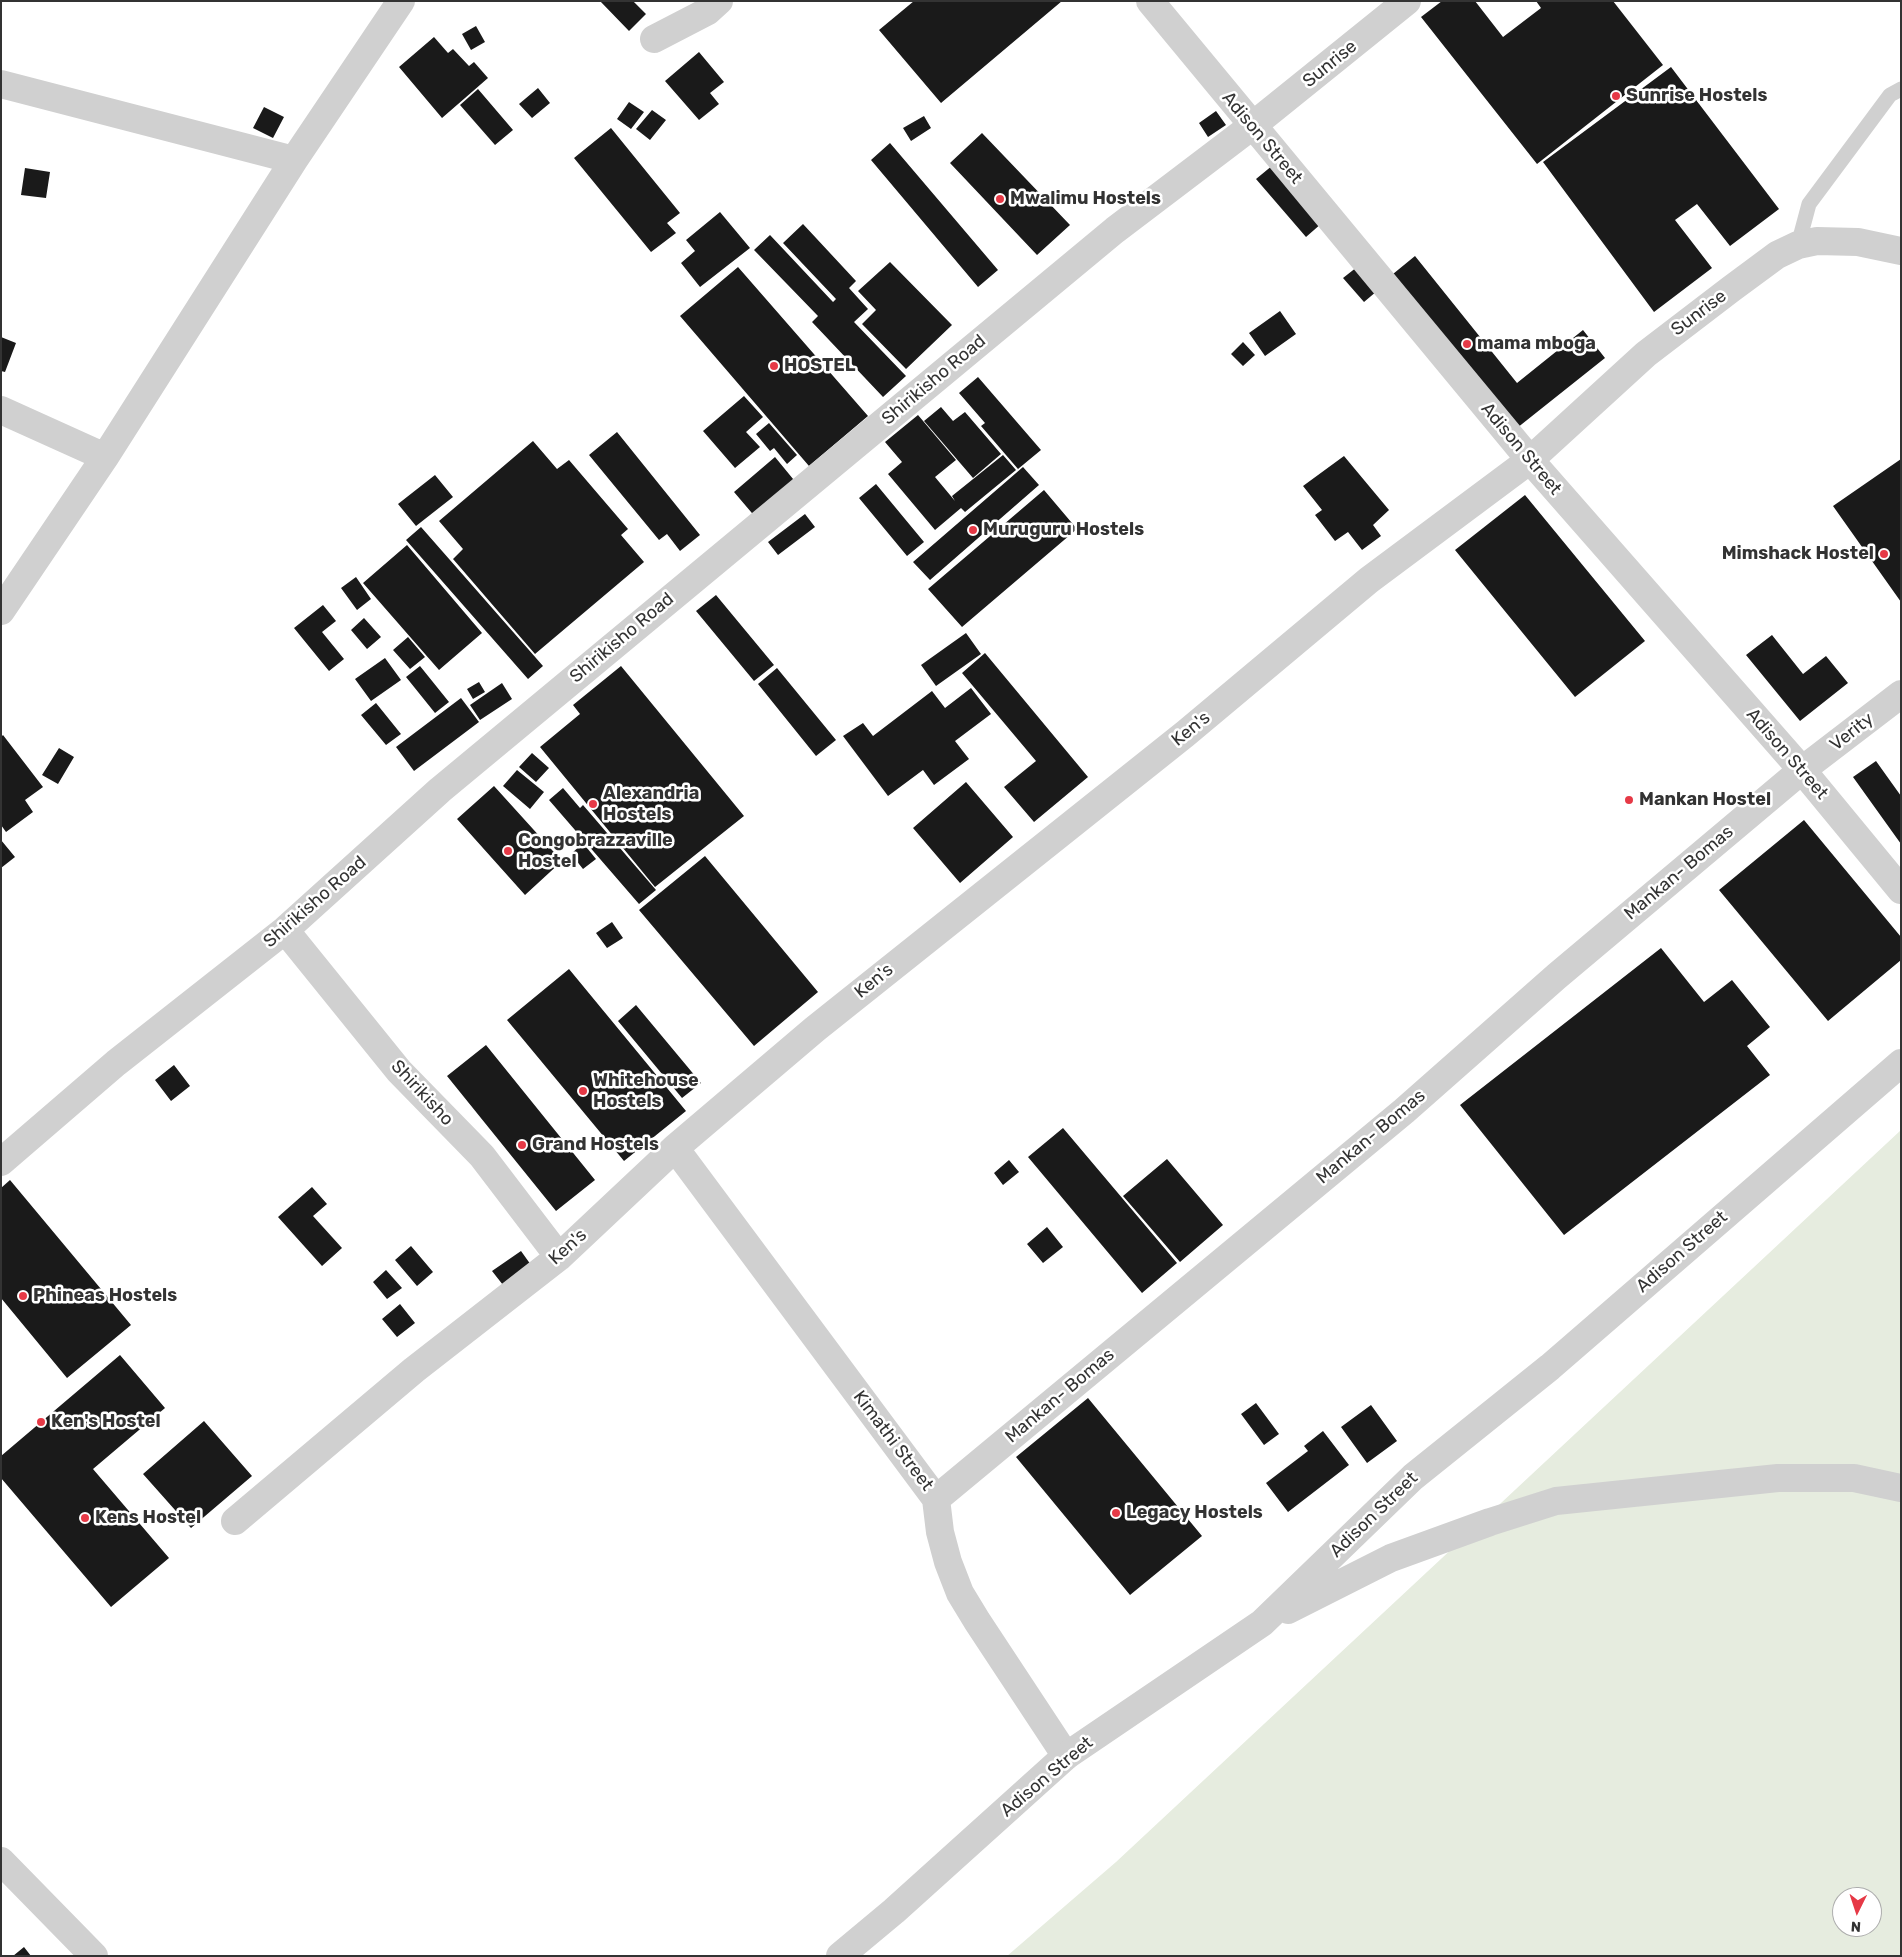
<!DOCTYPE html>
<html>
<head>
<meta charset="utf-8">
<style>
  body { margin:0 }
  #map { position:relative; width:1902px; height:1957px; overflow:hidden; background:#fff; font-family:Rubik,sans-serif }
  canvas { display:block }
  .frame { position:absolute; inset:0; border:2px solid #333; pointer-events:none }
  .north { position:absolute; left:1832px; top:1887px; width:50px; height:50px; box-sizing:border-box; background:#fff; border:1px solid #adadad; border-radius:50%; rotate:184deg; font-size:14px; font-weight:700; line-height:20px; text-align:center; color:#333 }
  .north::after { content:''; display:block; margin:auto; width:18px; height:22px; background:#e63946; clip-path:polygon(50% 0,100% 100%,50% 72%,0 100%) }
</style>
</head>
<body>
<div id="map">
<canvas width="1902" height="1957"></canvas>
<div class="frame"></div>
<div class="north">N</div>
</div>
<script>
const c = document.querySelector('canvas').getContext('2d');
c.lineJoin = 'round';
function paint(path, color) { c.fillStyle = color; c.fill(path, 'evenodd'); }
const toPath = rows => new Path2D(rows.map(r => 'M' + r).join(''));
function trace(path, color, width, dash) { c.strokeStyle = color; c.lineWidth = width; c.lineCap = dash ? 'butt' : 'round'; c.setLineDash(dash || []); c.stroke(path); }
function write(font, color, halo, rows, align = 'center') {
  c.font = font + ' Rubik,sans-serif'; c.lineWidth = 5; c.setLineDash([]); c.textBaseline = 'middle'; c.strokeStyle = halo; c.fillStyle = color; for (const [text, x, y, turn = 0] of rows) {
    c.save(); c.translate(x, y); c.rotate((+turn || 0) * Math.PI / 180); c.textAlign = isNaN(turn) ? turn : align; if (halo) c.strokeText(text, 0, 0); c.fillText(text, 0, 0); c.restore();
  }
}
paint(toPath([
  [1901,1130,1901,1956,1007,1956,1116,1862],
  [1842,1897,1872,1897,1872,1927,1842,1927]
]), '#e6ecdf');
paint(toPath([
  [600,1,633,1,646,14,629,31],
  [914,1,1062,1,941,103,879,30],
  [1442,1,1475,1,1503,37,1541,8,1536,1,1613,1,1663,65,1537,164,1421,17],
  [476,26,485,42,471,50,462,34],
  [434,37,448,53,453,49,469,66,474,62,488,78,442,118,399,67],
  [699,52,724,82,710,93,719,104,699,120,665,81],
  [1671,67,1779,209,1730,246,1697,204,1675,220,1712,268,1654,312,1543,162],
  [538,88,550,103,532,118,519,104],
  [478,89,513,130,495,145,460,105],
  [629,102,644,112,631,129,617,119],
  [264,107,284,117,273,138,253,128],
  [652,110,666,120,650,140,636,129],
  [1216,111,1226,125,1208,137,1199,123],
  [924,116,931,128,911,141,903,128],
  [611,128,680,213,667,223,676,233,651,252,574,158],
  [982,133,1070,225,1037,255,950,163],
  [890,143,998,270,978,287,871,160],
  [1273,165,1322,223,1306,237,1256,179],
  [25,168,50,172,46,198,21,195],
  [720,212,750,248,700,287,681,263,695,251,686,240],
  [803,224,856,281,849,288,868,309,854,322,906,376,883,397,812,322,818,316,754,250,770,235,833,302,836,299,783,243],
  [1415,256,1517,383,1583,330,1605,358,1517,428,1393,274],
  [890,262,952,325,906,369,862,324,876,310,858,291],
  [738,267,868,416,809,466,680,316],
  [1357,267,1377,291,1364,302,1343,278],
  [1280,311,1296,334,1265,356,1249,333],
  [1,337,16,343,5,372,1,371],
  [1243,342,1255,355,1243,366,1231,354],
  [978,377,1041,450,1018,469,981,426,985,423,959,393],
  [744,396,763,417,746,432,760,447,735,468,703,431],
  [941,407,953,421,965,412,1001,454,973,478,924,421],
  [918,415,956,460,935,477,955,501,952,496,1003,455,1016,470,965,512,961,508,935,530,888,474,902,462,885,442],
  [769,423,797,455,787,464,774,448,770,451,756,434],
  [617,432,700,535,680,551,667,534,659,540,589,455],
  [533,441,557,469,569,460,628,529,621,535,644,562,535,654,453,559,463,549,439,521],
  [1344,456,1389,510,1373,525,1381,536,1362,550,1348,532,1335,541,1315,515,1322,510,1303,486],
  [775,457,798,485,757,519,734,492],
  [1901,459,1901,602,1833,506],
  [1023,467,1039,485,930,580,913,562],
  [435,475,453,497,416,526,398,504],
  [876,484,924,542,907,556,859,498],
  [1044,490,1077,529,962,627,928,589],
  [1525,495,1645,641,1575,697,1455,550],
  [805,514,815,527,778,555,768,542],
  [421,527,543,666,528,679,406,540],
  [407,545,482,633,439,670,363,583],
  [356,577,371,599,357,610,341,588],
  [716,595,774,665,754,681,696,611],
  [323,605,336,621,322,632,344,659,329,671,294,628],
  [364,618,381,637,367,649,351,630],
  [966,633,981,654,936,686,921,665],
  [1772,635,1803,674,1826,656,1848,683,1800,721,1746,655],
  [408,637,425,657,410,669,393,650],
  [985,653,1088,777,1034,822,1004,787,1036,761,962,673],
  [385,658,401,680,371,701,355,679],
  [420,666,449,702,435,713,406,677],
  [621,666,744,816,655,887,540,747,580,714,573,705],
  [777,668,836,740,816,756,758,684],
  [479,682,485,692,473,699,467,689],
  [502,683,512,699,480,720,470,705],
  [971,688,991,714,955,741,969,759,934,785,923,770,888,796,843,736,863,723,873,736,932,691,945,708],
  [461,698,479,722,414,771,396,747],
  [376,703,401,734,386,745,361,715],
  [3,735,43,787,25,800,33,812,6,832,1,825,1,737],
  [59,748,74,757,58,784,42,775],
  [532,753,549,768,536,782,519,767],
  [1876,761,1901,796,1901,844,1853,777],
  [517,770,544,792,530,809,503,786],
  [966,782,1013,837,960,883,913,828],
  [494,786,562,861,525,895,457,819],
  [563,788,580,808,583,805,656,890,639,904,549,800],
  [1804,820,1901,937,1901,960,1828,1021,1719,890],
  [1,840,15,857,1,868],
  [583,843,596,859,583,869,571,854],
  [705,856,818,992,754,1046,639,910],
  [612,922,623,938,607,948,596,933],
  [1661,948,1704,1002,1732,980,1770,1027,1747,1046,1770,1075,1564,1235,1460,1105],
  [569,969,686,1111,624,1161,507,1020],
  [636,1005,701,1083,682,1098,618,1021],
  [486,1045,595,1180,556,1211,447,1076],
  [174,1065,190,1086,171,1101,155,1080],
  [1063,1128,1177,1263,1142,1293,1028,1157],
  [1167,1159,1223,1225,1180,1262,1123,1196],
  [1009,1160,1019,1172,1003,1185,994,1173],
  [10,1180,131,1325,67,1378,1,1298,1,1188],
  [312,1187,327,1204,313,1216,342,1248,322,1266,278,1217],
  [1047,1227,1063,1247,1043,1263,1027,1244],
  [411,1246,433,1272,417,1286,395,1260],
  [521,1251,531,1265,503,1285,492,1271],
  [386,1270,402,1288,387,1299,373,1282],
  [400,1304,415,1323,397,1337,382,1319],
  [120,1355,165,1408,93,1469,169,1558,111,1607,1,1478,1,1456],
  [1088,1398,1202,1536,1130,1595,1016,1457],
  [1256,1403,1279,1434,1264,1445,1241,1414],
  [1371,1405,1397,1441,1367,1463,1341,1427],
  [204,1421,252,1476,191,1528,143,1474],
  [1323,1431,1349,1465,1288,1512,1266,1483,1308,1451,1304,1446],
  [24,1947,31,1956,13,1956]
]), '#1a1a1a');
trace(toPath([
  [1798,245,1809,204,1890,95,1901,89]
]), '#d0d0d0', 15);
trace(toPath([
  [1150,1,1530,460,1802,770,1901,890],
  [654,39,708,11,719,1],
  [1,84,294,160],
  [1,410,105,457],
  [1,611,105,457,294,160,401,1],
  [285,930,399,1071,482,1156,559,1257],
  [675,1148,936,1499,940,1532,948,1562,960,1593,977,1621,1066,1756],
  [1,1162,116,1063,285,930,440,790,1115,230,1252,126,1407,1],
  [936,1499,1404,1111,1557,976,1802,770,1901,694],
  [235,1521,414,1370,559,1257,675,1148,815,1029,1185,734,1369,580,1530,460,1646,354,1731,289,1777,255,1798,245,1817,241,1858,242,1901,251],
  [1,1861,94,1956]
]), '#d0d0d0', 28);
trace(toPath([
  [1288,1610,1391,1558,1490,1522,1556,1501,1778,1478,1854,1478,1901,1488],
  [840,1956,894,1911,1066,1756,1262,1623,1413,1477,1550,1367,1901,1063]
]), '#d0d0d0', 28);
for (const [x, y, r, color] of [
  [1616,96,5,"#e63946"],
  [1000,199,5,"#e63946"],
  [1467,344,5,"#e63946"],
  [774,366,5,"#e63946"],
  [973,530,5,"#e63946"],
  [1884,554,5,"#e63946"],
  [1629,800,5,"#e63946"],
  [593,804,5,"#e63946"],
  [508,851,5,"#e63946"],
  [583,1091,5,"#e63946"],
  [522,1145,5,"#e63946"],
  [23,1296,5,"#e63946"],
  [41,1422,5,"#e63946"],
  [1116,1513,5,"#e63946"],
  [85,1518,5,"#e63946"]
]) { const dot = new Path2D(); dot.arc(x, y, r, 0, 2 * Math.PI); c.fillStyle = color; c.fill(dot); trace(dot, '#fff', 2); }
write('18px', '#333', '#fff', [
  ["Sunrise",1330,64,-39],
  ["Adison Street",1262,138,50],
  ["Sunrise",1699,313,-37],
  ["Shirikisho Road",934,380,-40],
  ["Adison Street",1521,449,50],
  ["Shirikisho Road",622,638,-40],
  ["Ken's",1191,729,-39],
  ["Verity",1852,732,-38],
  ["Adison Street",1787,754,49],
  ["Mankan- Bomas",1679,873,-40],
  ["Shirikisho Road",315,902,-41],
  ["Ken's",874,981,-39],
  ["Shirikisho",422,1093,47],
  ["Mankan- Bomas",1371,1137,-40],
  ["Ken's",568,1247,-42],
  ["Adison Street",1682,1252,-41],
  ["Mankan- Bomas",1060,1396,-40],
  ["Kimathi Street",893,1441,53],
  ["Adison Street",1374,1515,-44],
  ["Adison Street",1047,1777,-40]
]);
write('bold 18px', '#333', '#fff', [
  ["Sunrise Hostels",1626,96],
  ["Mwalimu Hostels",1010,199],
  ["mama mboga",1477,344],
  ["HOSTEL",784,366],
  ["Muruguru Hostels",983,530],
  ["Mimshack Hostel",1874,554,"right"],
  ["Alexandria",603,794],
  ["Hostels",603,815],
  ["Mankan Hostel",1639,800],
  ["Congobrazzaville",518,841],
  ["Hostel",518,862],
  ["Whitehouse",593,1081],
  ["Hostels",593,1102],
  ["Grand Hostels",532,1145],
  ["Phineas Hostels",33,1296],
  ["Ken's Hostel",51,1422],
  ["Legacy Hostels",1126,1513],
  ["Kens Hostel",95,1518]
], 'left');
</script>
</body>
</html>
